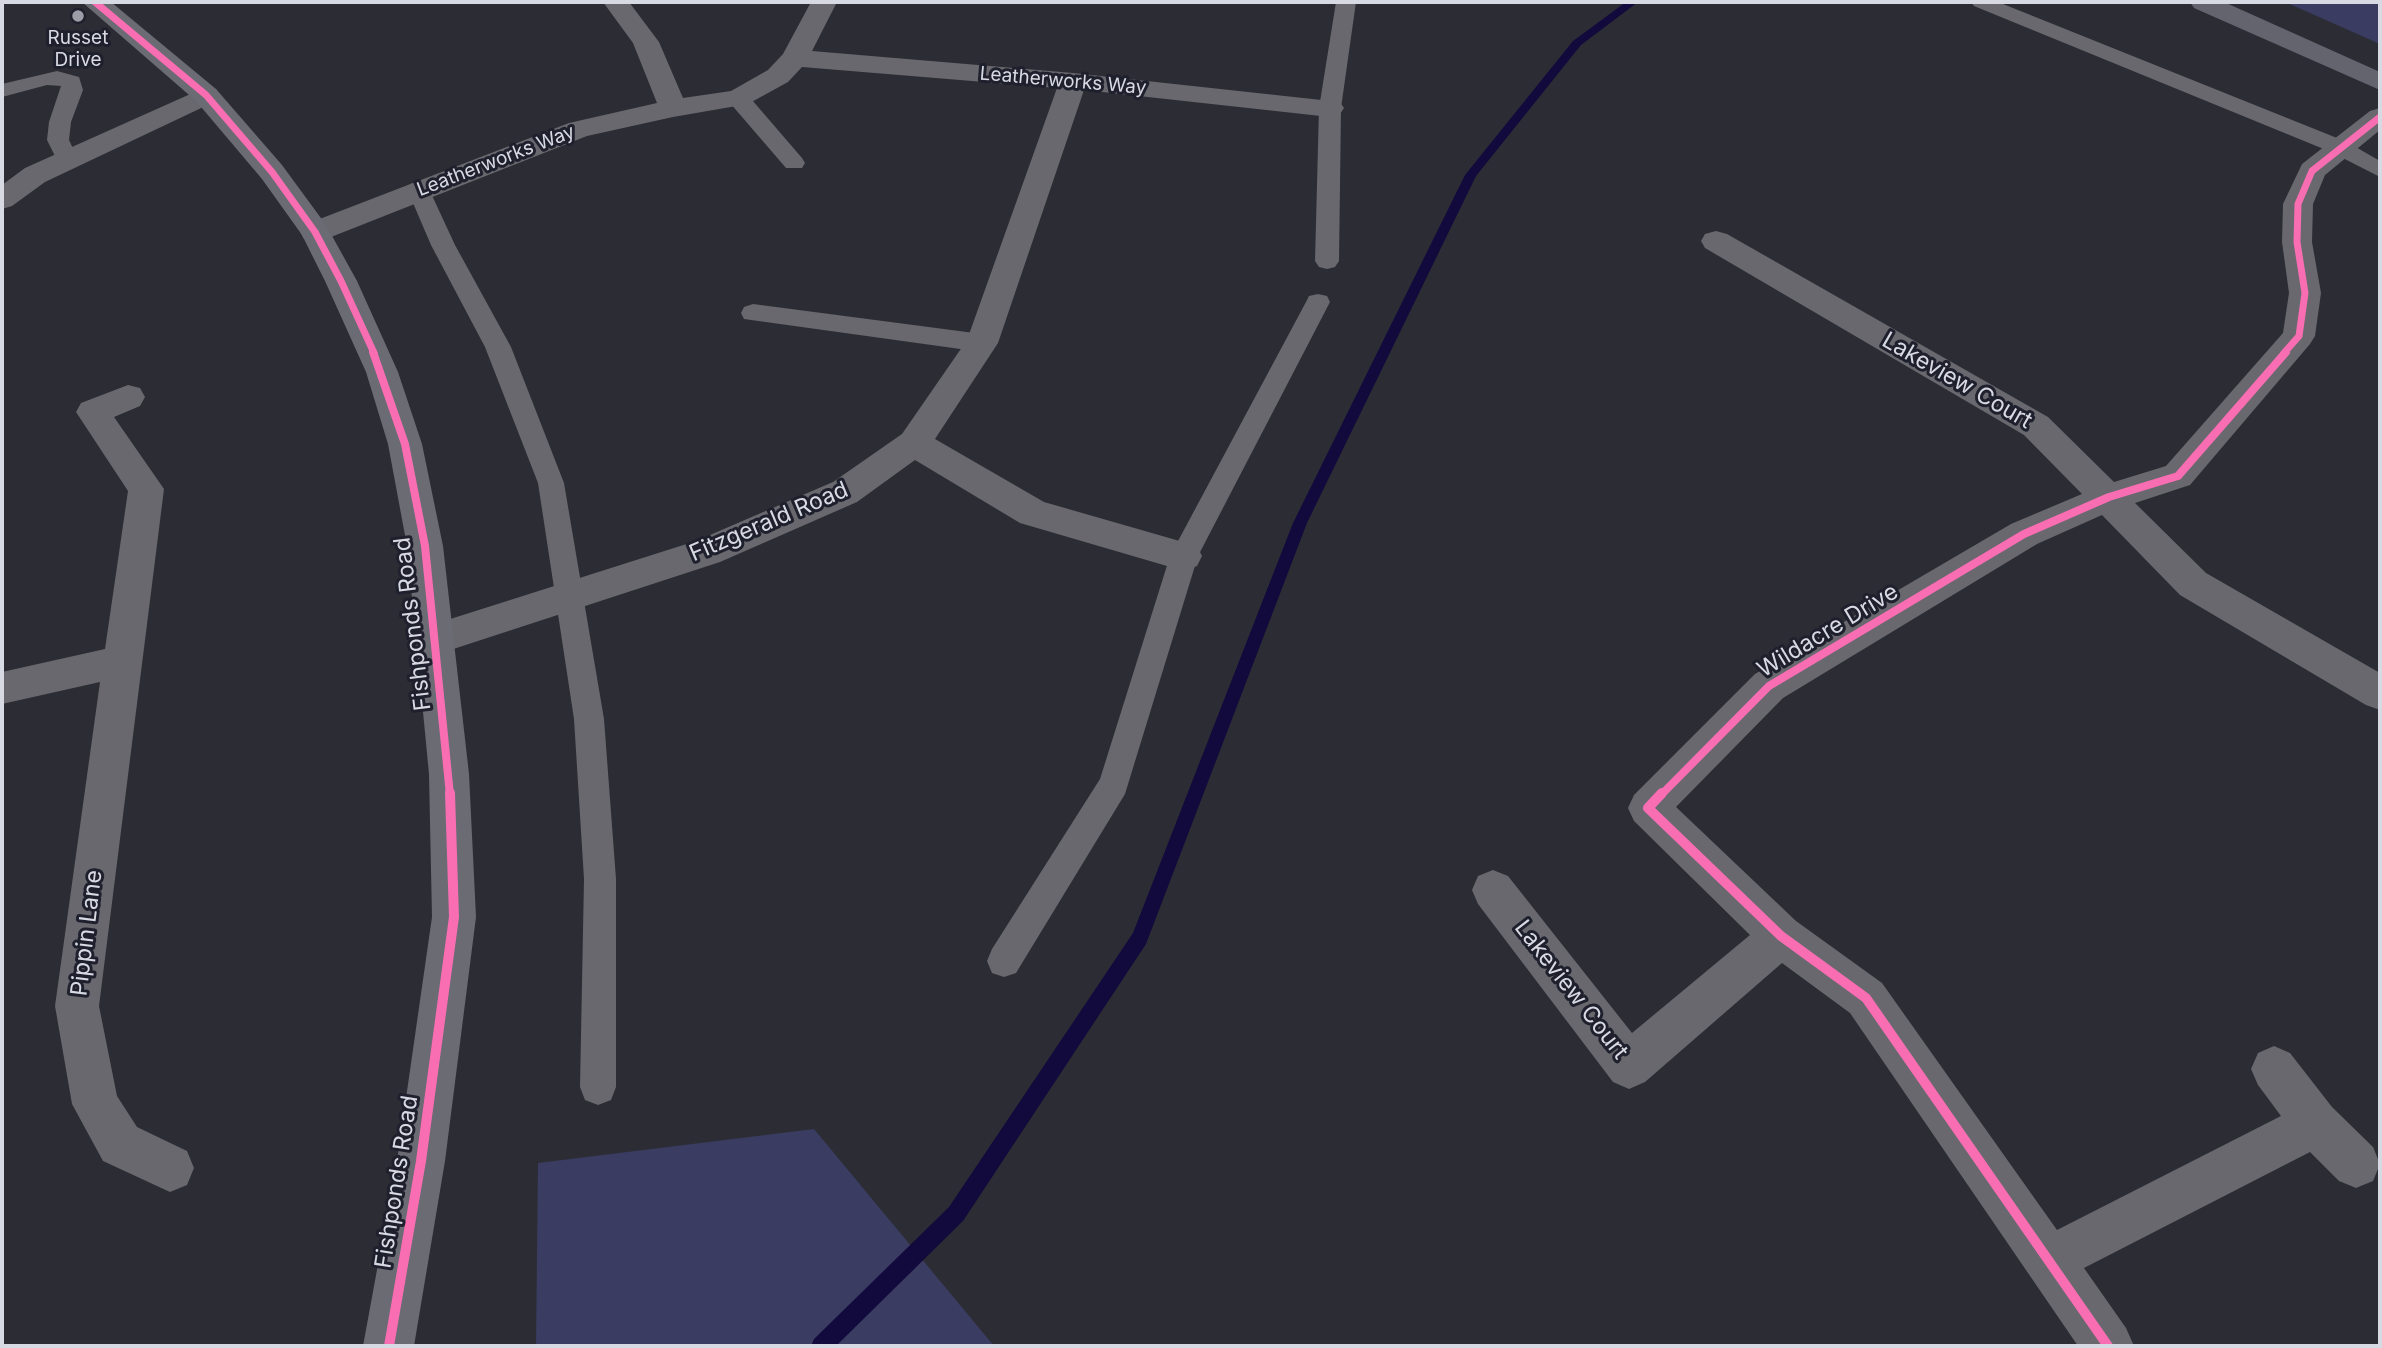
<!DOCTYPE html>
<style>
body{margin:0}
#map{position:relative;width:2382px;height:1348px;overflow:hidden;background:#2c2d34;font-family:Inter,sans-serif}
canvas{display:block}
.frame{position:absolute;inset:0;border:4px solid #d8dae3;pointer-events:none}
</style>
<div id="map">
<canvas width="2382" height="1348"></canvas>
<div class="frame"></div>
</div>
<script>
const ctx = document.querySelector('canvas').getContext('2d');
ctx.lineJoin = 'round';
function paint(path, color) { ctx.fillStyle = color; ctx.fill(path, 'evenodd'); }
const shape = rows => new Path2D(rows.map(r => 'M' + r).join(''));
function strokePath(path, color, width, dash) { ctx.strokeStyle = color; ctx.lineWidth = width; ctx.lineCap = dash ? 'butt' : 'round'; ctx.setLineDash(dash || []); ctx.stroke(path); }
function drawText(font, color, halo, rows, align = 'center') {
  ctx.font = font + ' Inter,sans-serif'; ctx.lineWidth = 6; ctx.setLineDash([]); ctx.textBaseline = 'middle'; ctx.strokeStyle = halo; ctx.fillStyle = color; for (const [text, x, y, turn = 0] of rows) {
    ctx.save(); ctx.translate(x, y); ctx.rotate((+turn || 0) * Math.PI / 180); ctx.textAlign = isNaN(turn) ? turn : align; if (halo) ctx.strokeText(text, 0, 0); ctx.fillText(text, 0, 0); ctx.restore();
  }
}
paint(shape([
 [2285,2,2380,2,2380,44],
 [814,1129,994,1346,536,1346,538,1163]
]), '#3a3c61');
paint(shape([
 [1626,2,1638,2,1581,45,1476,176,1307,523,1146,944,963,1221,836,1346,811,1346,814,1339,949,1207,1133,933,1293,523,1465,175,1573,41,1626,2]
]), '#12093d');
paint(shape([
 [1336,2,1356,2,1341,108,1339,261,1335,267,1327,269,1319,267,1315,261,1319,108,1336,2],
 [1971,2,1998,2,2347,142,2380,161,2380,177,2331,152,1974,6,1971,2],
 [57,71,79,77,83,90,71,122,69,140,78,159,75,164,67,166,59,164,47,140,49,122,61,86,47,85,2,97,2,84,57,71],
 [738,91,746,93,802,158,805,163,802,168,786,168,730,103,727,98,730,93,738,91],
 [418,182,426,184,429,189,455,245,511,347,564,483,604,719,616,879,616,1087,611,1100,598,1105,585,1100,580,1087,584,879,574,719,538,483,485,347,431,245,407,189,410,184,418,182],
 [1318,294,1327,296,1330,302,1198,556,1125,794,1016,973,1004,977,992,973,987,961,992,949,1100,779,1170,556,1306,302,1309,296,1318,294],
 [753,304,982,334,991,337,994,343,991,349,982,352,744,319,741,313,744,307,753,304]
]), '#68686e');
paint(shape([
 [603,2,629,2,659,42,683,98,731,91,768,70,783,54,811,2,837,2,812,51,1073,73,1340,102,1344,108,1340,114,1330,117,1084,90,998,343,935,439,1044,502,1197,546,1202,556,1197,566,1184,571,1020,523,915,460,857,502,720,562,435,655,422,650,416,639,422,628,696,541,833,482,902,434,967,340,1057,88,802,67,788,82,748,104,673,117,587,136,326,239,315,242,304,239,300,232,304,225,569,123,657,103,633,43,603,2],
 [206,87,216,89,220,95,216,101,45,182,12,206,2,209,2,185,25,168,206,87],
 [2380,108,2380,130,2325,175,2313,204,2312,242,2321,293,2315,336,2310,344,2190,485,2135,503,2206,573,2380,673,2380,710,2366,705,2180,595,2102,515,2037,544,1783,698,1676,807,1796,921,1882,983,2057,1230,2281,1116,2258,1085,2251,1069,2258,1053,2274,1046,2290,1053,2332,1107,2373,1147,2380,1164,2373,1181,2356,1188,2339,1181,2310,1152,2084,1268,2126,1328,2134,1346,2078,1346,1850,1013,1782,963,1645,1082,1629,1089,1613,1082,1478,904,1472,890,1478,876,1493,870,1508,876,1632,1033,1750,935,1634,821,1628,808,1634,795,1755,674,2011,524,2082,494,2024,435,1705,248,1701,241,1705,234,1716,231,1727,234,2048,417,2114,482,2166,466,2283,333,2289,293,2282,242,2283,204,2302,164,2370,111,2380,108],
 [128,385,140,388,145,397,140,406,114,417,164,489,99,1006,117,1096,137,1127,187,1151,194,1168,187,1185,170,1192,103,1161,72,1104,55,1006,100,682,2,704,2,672,105,649,128,491,76,412,81,403,128,385]
]), '#68686e');
paint(shape([
 [82,2,111,2,216,89,282,165,326,225,357,281,398,372,422,444,443,546,469,774,476,917,445,1161,414,1346,363,1346,397,1161,432,917,429,774,407,546,388,444,366,372,325,281,302,235,262,179,196,101,82,2]
]), '#6a6b73');
paint(shape([
 [2190,2,2224,2,2380,72,2380,90,2194,8,2190,2]
]), '#63646e');
strokePath(shape([
 [95,2,206,95,272,172,315,232,341,281,374,353],
 [2284,353,2299,336,2305,293,2297,242,2298,204,2312,171,2380,117]
]), '#f96db3', 7);
strokePath(shape([
 [373,352,405,444,425,546,450,795],
 [1661,795,1769,686,2024,534,2109,497,2178,476,2286,352]
]), '#f96db3', 8);
strokePath(shape([
 [1662,793,1648,808,1781,936,1866,998,2108,1346],
 [389,1346,421,1161,454,917,450,793]
]), '#f96db3', 10);
for (const [x, y, r, color] of [
 [78,16,7,"#9c9da6"]
]) { const dot = new Path2D(); dot.arc(x, y, r, 0, 2 * Math.PI); ctx.fillStyle = color; ctx.fill(dot); strokePath(dot, '#1f202d', 2.5); }
drawText('19px', '#d8dae3', '#1f202d', [
 ["Russet",78,38],
 ["Drive",78,60]
]);
drawText('19px', '#d8dae3', '#1f202d', [
 ["Leatherworks Way",1063,81,5],
 ["Leatherworks Way",496,161,-21]
]);
drawText('23px', '#d8dae3', '#1f202d', [
 ["Lakeview Court",1957,381,30],
 ["Fitzgerald Road",769,522,-23],
 ["Fishponds Road",413,624,-97],
 ["Wildacre Drive",1828,631,-31],
 ["Pippin Lane",87,933,-83],
 ["Lakeview Court",1571,990,52],
 ["Fishponds Road",397,1182,-81]
]);
</script>
